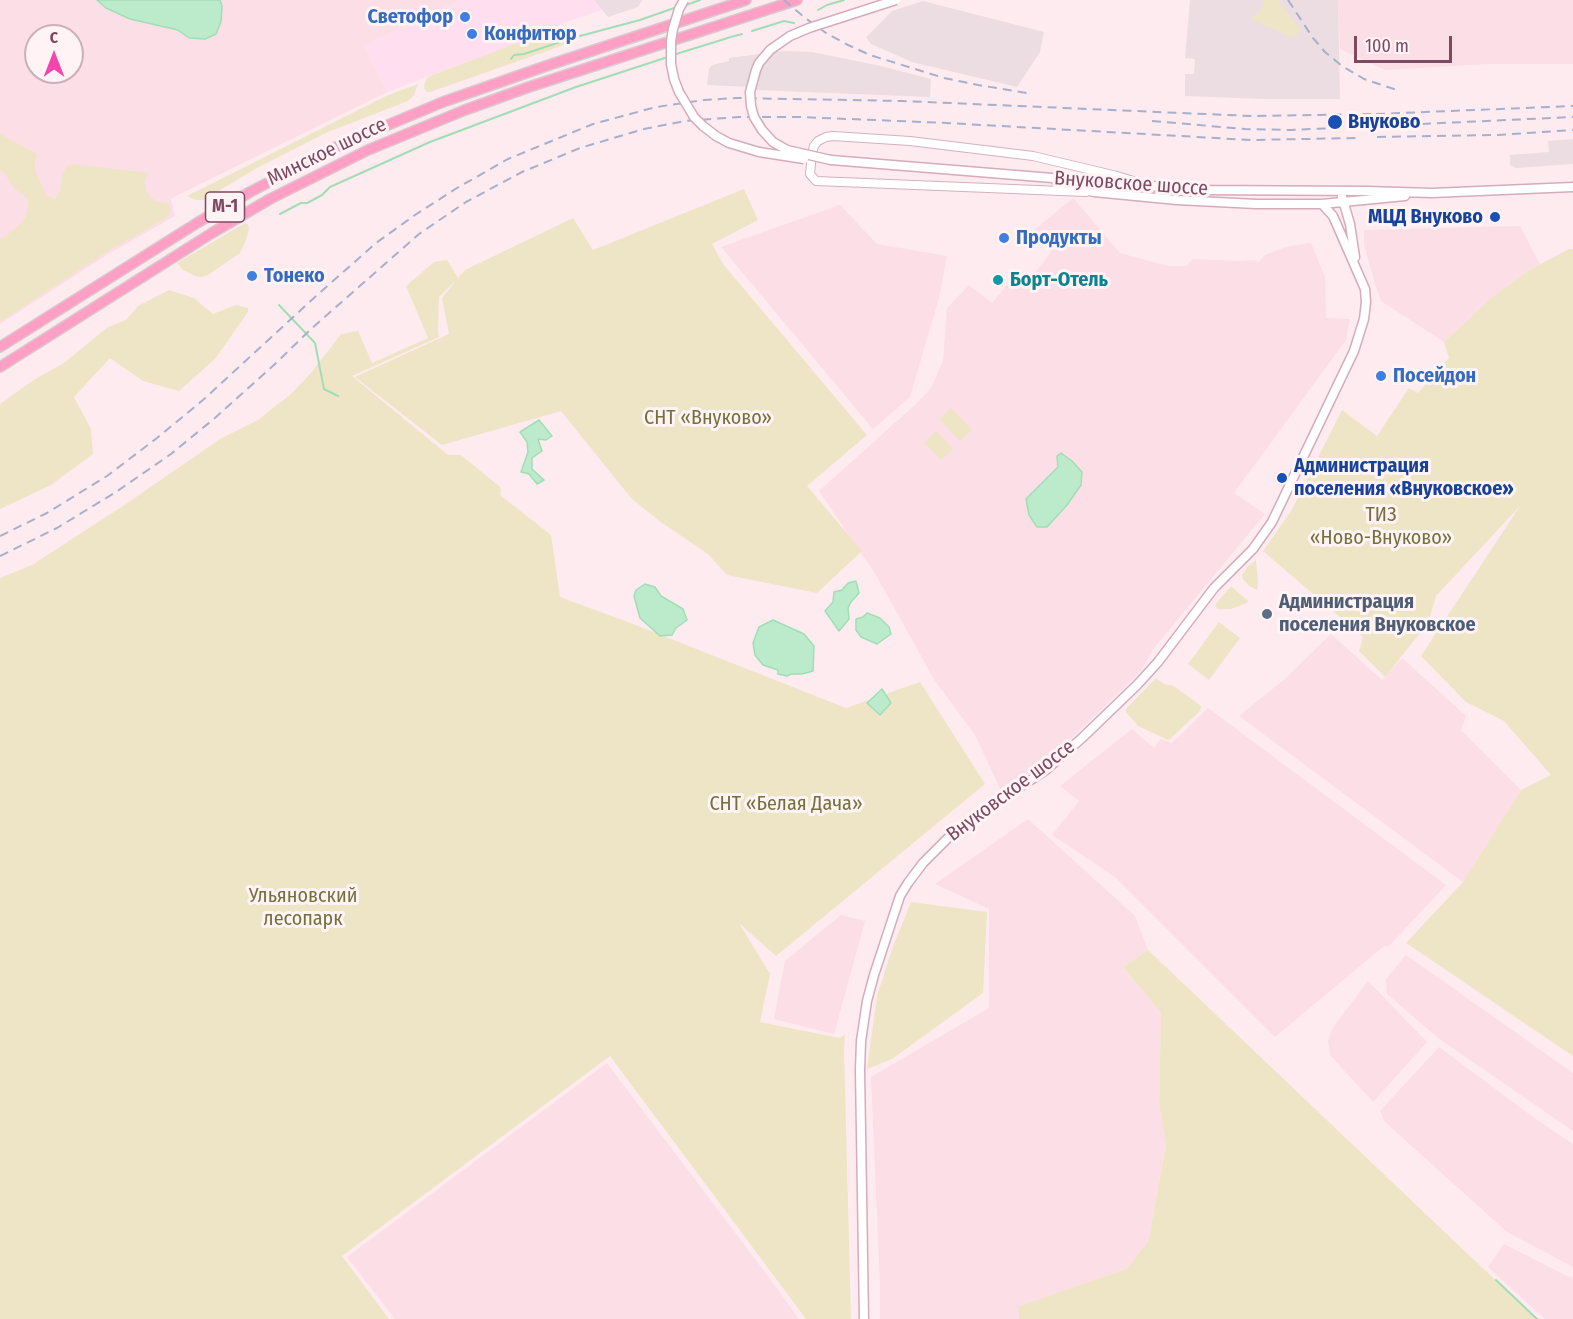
<!DOCTYPE html>
<meta charset="utf-8">
<style>
body{margin:0}
#map{position:relative;width:1573px;height:1319px;overflow:hidden;background:#feebef;font-family:"Fira Sans Condensed",sans-serif}
canvas{display:block}
.north{position:absolute;left:24px;top:24px;width:60px;height:60px;box-sizing:border-box;background:#fff3f5;border:2px solid #cbafba;border-radius:50%;rotate:0deg;font-size:16px;font-weight:700;line-height:24px;text-align:center;color:#7d4a62}
.north::after{content:'';display:block;margin:auto;width:21px;height:27px;background:#f246ad;clip-path:polygon(50% 0,100% 100%,50% 72%,0 100%)}
.scale{position:absolute;left:1354px;top:36px;width:98px;height:27px;box-sizing:border-box;border:3px solid #7d4a62;border-top:0;padding-left:8px;font-size:18px;line-height:21px;white-space:nowrap;color:#7d4a62;-webkit-text-stroke:4px #fff3f5;paint-order:stroke}
</style>
<div id="map">
<canvas width="1573" height="1319"></canvas>
<div class="north">С</div>
<div class="scale">100 m</div>
</div>
<script>
const ctx = document.querySelector('canvas').getContext('2d');
ctx.lineJoin = 'round';
function paint(path, color) { ctx.fillStyle = color; ctx.fill(path, 'evenodd'); }
const shape = rows => new Path2D(rows.map(r => 'M' + r).join(''));
function strokePath(path, color, width, dash) { ctx.strokeStyle = color; ctx.lineWidth = width; ctx.lineCap = dash ? 'butt' : 'round'; ctx.setLineDash(dash || []); ctx.stroke(path); }
function drawText(font, color, halo, rows, align = 'center') {
  ctx.font = font + ' "Fira Sans Condensed",sans-serif'; ctx.lineWidth = 6; ctx.setLineDash([]); ctx.textBaseline = 'middle'; ctx.strokeStyle = halo; ctx.fillStyle = color; for (const [text, x, y, turn = 0] of rows) {
    ctx.save(); ctx.translate(x, y); ctx.rotate((+turn || 0) * Math.PI / 180); ctx.textAlign = isNaN(turn) ? turn : align; if (halo) ctx.strokeText(text, 0, 0); ctx.fillText(text, 0, 0); ctx.restore();
  }
}
paint(shape([
 [0,0,462,0,364,45,387,92,176,196,171,199,175,216,105,256,0,324],
 [36,36,72,36,72,72,36,72],
 [1338,0,1573,0,1573,64,1487,64,1385,70,1340,49],
 [1073,198,1120,253,1168,266,1187,266,1192,259,1239,261,1254,260,1259,262,1265,255,1286,247,1311,243,1325,277,1326,318,1350,319,1346,340,1234,493,1265,514,1153,649,1141,671,1048,761,1002,793,975,735,935,681,876,575,819,491,916,404,931,388,943,361,947,308,969,285,992,303,1020,270,1032,277,1051,252,1033,231],
 [840,205,877,244,947,256,939,298,910,397,873,429,721,247],
 [1520,226,1540,264,1531,269,1493,296,1444,342,1381,301,1375,284,1364,245,1364,230],
 [1331,634,1382,680,1402,658,1466,716,1461,730,1521,790,1463,882,1239,716,1286,678],
 [1208,708,1446,885,1388,947,1384,946,1275,1037,1115,877,1052,835,1079,801,1060,786,1132,729,1154,748,1161,739,1172,743],
 [1028,819,1135,916,1148,950,1123,967,1161,1013,1159,1103,1166,1143,1148,1242,1126,1269,1019,1306,1019,1319,880,1319,880,1284,871,1077,989,1008,989,909,935,884],
 [841,915,865,921,834,1034,774,1019,785,961],
 [1406,955,1573,1073,1573,1131,1438,1038,1387,994,1386,979],
 [1368,981,1427,1042,1373,1102,1330,1055,1328,1040,1332,1029],
 [1439,1047,1533,1117,1573,1144,1573,1267,1507,1232,1385,1122,1380,1111],
 [607,1063,770,1279,799,1319,395,1319,347,1257],
 [1504,1244,1573,1279,1573,1319,1545,1319,1488,1267]
]), '#fcdee6');
paint(shape([
 [462,0,594,0,602,10,563,23,551,30,387,92,364,45]
]), '#ffdeef');
paint(shape([
 [594,0,642,0,638,7,608,17],
 [1190,0,1338,0,1340,99,1263,99,1185,96,1185,74,1194,74,1195,59,1185,58],
 [923,1,1044,32,1040,52,1017,87,912,62,871,44,866,37,892,11],
 [783,51,812,52,881,66,931,79,930,97,756,90,750,87,707,85,709,69,712,65,729,61,729,58],
 [1573,139,1573,164,1516,168,1510,165,1510,155,1549,152,1548,141]
]), '#ebdde2');
paint(shape([
 [1263,0,1278,0,1301,30,1293,38,1250,19,1261,11],
 [551,30,556,30,566,38,567,44,430,92,427,92,425,90,424,86,427,78,430,76],
 [418,84,414,95,408,101,328,132,257,168,203,200,196,200,187,196,386,96],
 [0,134,37,154,35,162,35,171,47,196,55,199,60,191,63,173,68,165,72,164,148,173,145,181,146,190,151,198,159,202,167,203,170,208,170,214,166,218,103,254,0,322,0,239,6,236,20,224,26,217,28,208,28,199,13,187,4,172,0,170],
 [744,189,758,220,712,244,723,264,867,435,807,486,862,551,817,593,727,575,708,554,658,520,631,498,561,411,442,445,355,377,449,334,442,298,457,279,439,297,438,332,439,337,352,376,448,455,461,455,500,487,501,491,500,495,551,535,560,597,633,624,846,708,920,682,985,784,776,956,739,923,770,974,760,1022,840,1038,845,1034,844,1050,851,1319,806,1319,610,1056,342,1256,389,1319,0,1319,0,578,32,565,126,504,220,439,258,420,292,393,311,373,341,334,358,331,372,363,428,338,406,286,434,262,447,260,458,278,465,270,573,218,593,250],
 [245,223,248,224,249,229,246,240,240,253,208,275,201,277,195,276,183,270,177,263],
 [1569,249,1573,249,1573,1056,1406,943,1463,882,1521,790,1551,775,1504,721,1466,702,1421,656,1520,506,1436,596,1428,623,1385,677,1359,651,1363,637,1263,551,1291,511,1342,410,1377,436,1409,388,1418,393,1449,358,1444,342,1493,296,1531,269],
 [169,290,194,298,213,314,236,305,248,308,248,312,215,359,179,391,143,381,110,358,74,397,91,429,93,454,51,485,0,509,0,404,35,379,64,363,108,327,126,320,138,306],
 [951,408,972,430,960,441,939,419],
 [936,431,953,449,941,460,924,443],
 [1256,560,1258,582,1257,590,1249,586,1243,579,1242,575,1247,567],
 [1231,586,1249,602,1231,609,1217,609,1215,605],
 [1219,622,1240,638,1209,680,1188,664],
 [1156,678,1164,684,1174,686,1201,706,1200,711,1170,739,1168,740,1138,726,1126,712,1126,709],
 [911,902,987,912,983,993,892,1059,867,1069,877,996,892,949],
 [1148,950,1454,1241,1537,1319,1019,1319,1019,1306,1126,1269,1148,1242,1166,1144,1159,1103,1161,1013,1123,967]
]), '#eee5c6');
const water = shape([
 [97,0,220,0,222,6,221,22,216,34,205,39,189,38,178,30,130,19,106,8,97,0],
 [539,420,552,436,546,440,538,439,542,451,532,458,532,469,544,480,537,484,529,474,521,472,528,452,527,442,520,432,539,420],
 [1061,453,1072,461,1082,472,1081,485,1067,505,1047,527,1037,527,1029,515,1026,499,1058,467,1057,456,1061,453],
 [856,581,859,593,851,602,848,608,849,619,839,631,825,611,833,602,834,592,842,590,848,583,856,581],
 [645,584,655,587,661,596,683,609,687,620,676,628,672,635,660,636,640,618,634,596,636,590,645,584],
 [867,613,880,618,889,627,891,634,877,644,861,637,856,630,856,619,863,617,867,613],
 [773,620,804,634,814,646,813,671,802,674,791,674,787,676,778,674,778,670,763,665,755,655,753,643,759,627,773,620],
 [882,689,891,703,880,715,867,703,882,689]
]);
paint(water, '#bcebcb');
strokePath(water, '#a1deb5', 1.5);
strokePath(shape([
 [686,5,700,0],
 [818,10,827,5,844,0],
 [752,31,784,21,794,23],
 [580,36,640,20,677,7],
 [673,55,731,37,742,34],
 [511,59,514,55,524,54,563,41],
 [280,214,301,203,307,203,311,201,322,195,330,187,430,142,576,87,668,57],
 [279,305,315,343,324,389,338,396],
 [1496,1280,1537,1319]
]), '#a1deb5', 2);
const tertiary = shape([
 [1086,192,816,181,810,174,812,153,814,146,818,141,826,137,833,136,910,141,1033,156,1117,176,1140,183]
]);
const secondary = shape([
 [831,160,1200,190,1367,191,1432,193,1573,187],
 [1057,183,1094,192,1177,200,1256,204,1322,204,1405,196],
 [1342,197,1350,224,1355,257],
 [864,1319,860,1070,861,1041,867,1001,874,975,900,896,908,883,923,863,951,835,964,824,1046,770,1082,738,1137,685,1158,662,1214,588,1253,549,1272,522,1354,351,1364,319,1366,302,1365,289,1333,216,1322,204]
]);
const trunk = shape([
 [0,347,197,223,250,192,340,145,443,102,549,65,746,0],
 [0,367,212,233,270,199,368,150,465,110,529,87,797,0]
]);
strokePath(tertiary, '#d5b1bf', 10);
strokePath(secondary, '#d6abbc', 11);
strokePath(trunk, '#d8c9d0', 12);
strokePath(tertiary, '#fff', 8);
strokePath(secondary, '#fff', 8);
strokePath(trunk, '#fe9fc3', 9);
strokePath(shape([
 [784,0,804,17,826,33,848,45,870,55,944,78,978,85,1027,93],
 [1288,0,1313,38,1325,52,1342,66,1364,79,1397,90],
 [1376,114,1573,106],
 [1152,121,1245,129,1290,130,1358,127],
 [1377,126,1573,117],
 [1377,137,1497,135,1573,130],
 [0,536,47,513,107,476,157,438,203,400,315,297,376,243,415,215,457,188,508,159,593,124,656,107,704,100,736,98,903,101,1251,116,1371,114],
 [0,556,57,528,116,492,171,454,215,418,275,364,311,329,419,234,466,202,522,172,580,148,644,129,685,121,739,117,800,117,947,123,1251,140,1358,138]
]), '#a6b0cb', 2, [9, 6]);
const secondaryBridge = shape([
 [684,0,679,9,673,29,671,41,671,64,674,79,679,92,694,117,703,126,716,136,729,143,759,152,804,159],
 [831,160,787,150,773,142,762,130,754,117,751,106,750,92,756,70,759,63,770,50,790,36,809,28,896,0]
]);
strokePath(secondaryBridge, '#d6abbc', 11, []);
strokePath(secondaryBridge, '#fff', 8);
for (const [x, y, r, color] of [
 [465,17,6,"#3f7fe0"],
 [472,34,6,"#3f7fe0"],
 [1335,122,8,"#1a4fb4"],
 [1495,217,6,"#1a4fb4"],
 [1004,238,6,"#3f7fe0"],
 [252,276,6,"#3f7fe0"],
 [998,280,6,"#0f9aa8"],
 [1381,376,6,"#3f7fe0"],
 [1282,478,6,"#1a4fb4"],
 [1267,614,6,"#5c6f8a"]
]) { const dot = new Path2D(); dot.arc(x, y, r, 0, 2 * Math.PI); ctx.fillStyle = color; ctx.fill(dot); strokePath(dot, '#fff3f5', 2); }
for (const [x, y, w] of [
 [225,207,39]
]) { const box = new Path2D(); box.roundRect(x - w / 2, y - 15, w, 30, 4.5); ctx.fillStyle = '#fff3f5'; ctx.fill(box); strokePath(box, '#7d4a62', 1.5); }
drawText('bold 18px', '#7d4a62', null, [
 ["М-1",225,207]
]);
drawText('bold 20px', '#366cbe', '#fff3f5', [
 ["Светофор",453,17,"right"],
 ["Конфитюр",484,34],
 ["Продукты",1016,238],
 ["Тонеко",264,276],
 ["Посейдон",1393,376]
], 'left');
drawText('bold 20px', '#164399', '#fff3f5', [
 ["Внуково",1348,122],
 ["МЦД Внуково",1483,217,"right"],
 ["Администрация",1294,466],
 ["поселения «Внуковское»",1294,489]
], 'left');
drawText('20px', '#7d4a62', '#fff3f5', [
 ["Минское шоссе",327,152,-26],
 ["Внуковское шоссе",1131,184,4],
 ["Внуковское шоссе",1011,791,-37]
]);
drawText('bold 20px', '#0d838f', '#fff3f5', [
 ["Борт-Отель",1010,280]
], 'left');
drawText('20px', '#77703b', '#fff3f5', [
 ["СНТ «Внуково»",708,418],
 ["ТИЗ",1381,515],
 ["«Ново-Внуково»",1381,538],
 ["СНТ «Белая Дача»",786,804],
 ["Ульяновский",303,896],
 ["лесопарк",303,919]
]);
drawText('bold 20px', '#4e5e75', '#fff3f5', [
 ["Администрация",1279,602],
 ["поселения Внуковское",1279,625]
], 'left');
</script>
